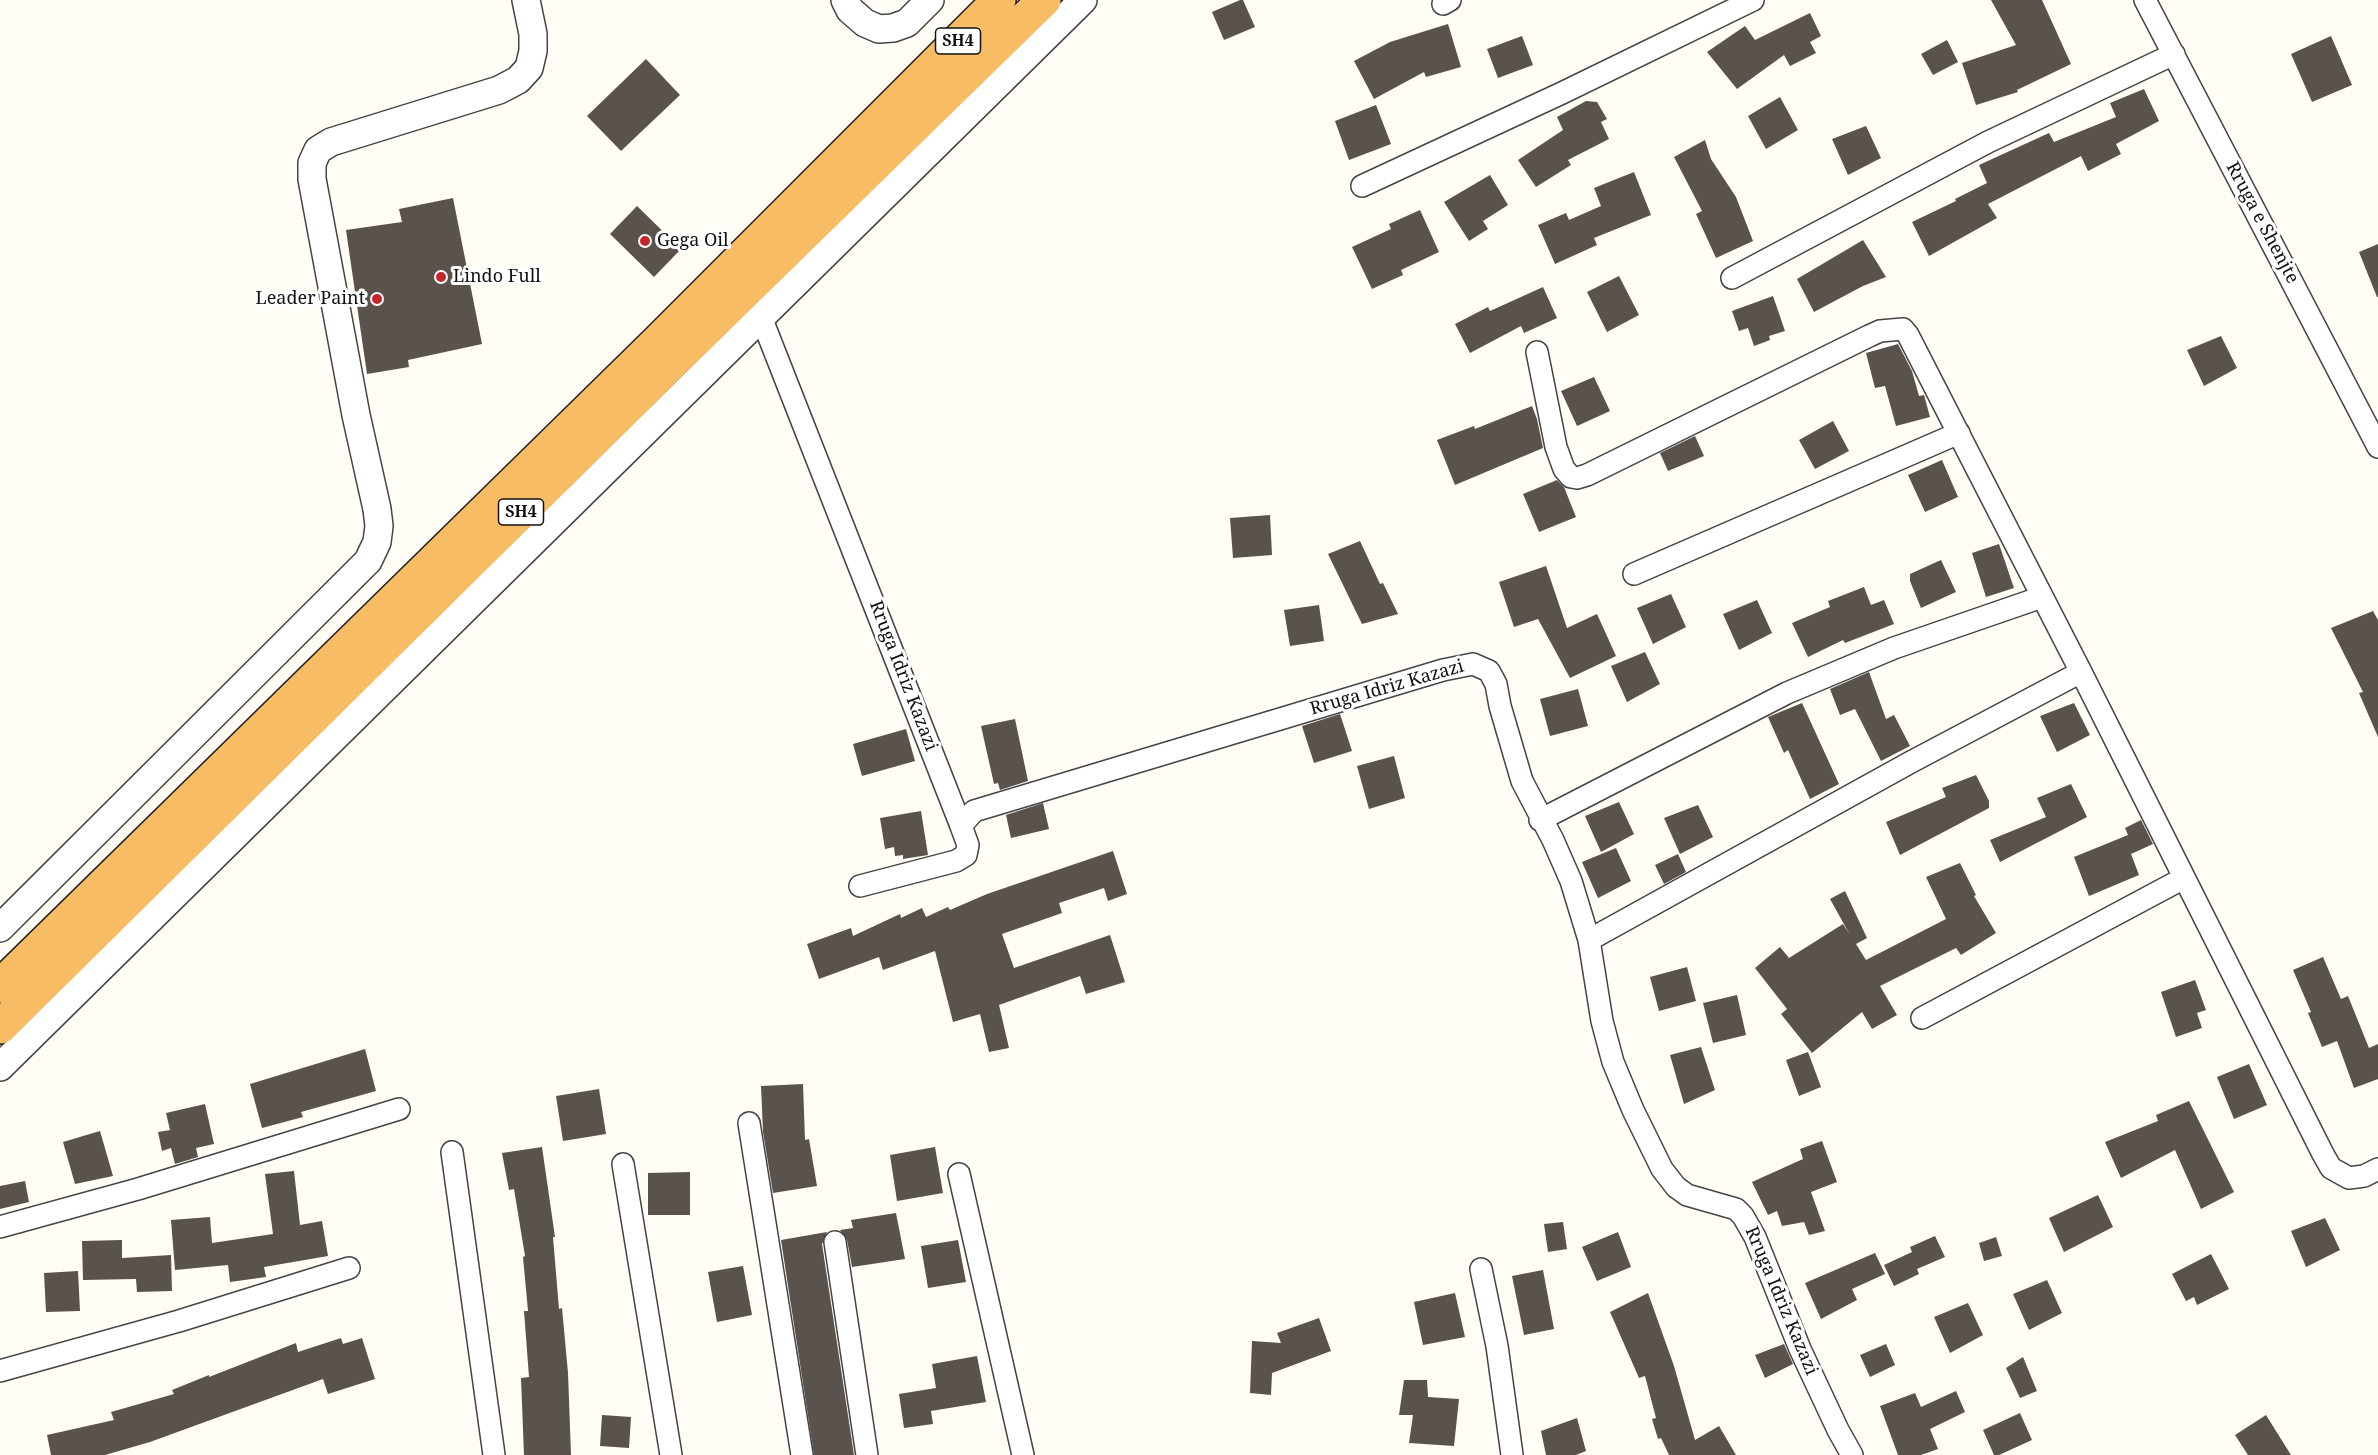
<!DOCTYPE html>
<style>
body{margin:0}
canvas{display:block;background:#fffdf5}
</style>
<canvas width="2378" height="1455"></canvas>
<script>
const ctx = document.querySelector('canvas').getContext('2d');
ctx.lineJoin = 'round';
function paint(path, color) { ctx.fillStyle = color; ctx.fill(path, 'evenodd'); }
const shape = rows => new Path2D(rows.map(r => 'M' + r).join(''));
function strokePath(path, color, width, dash) { ctx.strokeStyle = color; ctx.lineWidth = width; ctx.lineCap = dash ? 'butt' : 'round'; ctx.setLineDash(dash || []); ctx.stroke(path); }
function drawText(font, color, halo, rows, align = 'center') {
  ctx.font = font + ' "Noto Serif",serif'; ctx.lineWidth = 6; ctx.setLineDash([]); ctx.textBaseline = 'middle'; ctx.strokeStyle = halo; ctx.fillStyle = color; for (const [text, x, y, turn = 0] of rows) {
    ctx.save(); ctx.translate(x, y); ctx.rotate((+turn || 0) * Math.PI / 180); ctx.textAlign = isNaN(turn) ? turn : align; if (halo) ctx.strokeText(text, 0, 0); ctx.fillText(text, 0, 0); ctx.restore();
  }
}
paint(shape([
 [1240,0,1243,0,1255,27,1224,40,1212,12],
 [1991,0,2042,0,2071,64,2017,90,2018,92,1976,105,1962,63,2016,45],
 [1810,13,1821,36,1810,42,1816,53,1790,66,1784,55,1737,89,1707,52,1745,26,1755,40],
 [1448,24,1461,67,1426,77,1424,72,1374,99,1354,61,1390,42],
 [1522,36,1533,65,1498,78,1487,49],
 [2331,36,2352,85,2312,102,2291,54],
 [1947,40,1958,62,1933,75,1921,54],
 [646,59,680,95,621,151,587,116],
 [2144,89,2159,121,2116,144,2121,154,2088,171,2081,156,1988,204,1997,218,1929,256,1912,222,1956,201,1955,199,1987,183,1979,165,2049,133,2054,142,2116,117,2110,103],
 [1780,97,1798,130,1766,149,1748,116],
 [1586,101,1597,102,1607,119,1601,122,1609,139,1568,160,1571,165,1536,187,1518,160,1563,130,1557,117],
 [1376,105,1391,144,1349,160,1335,121],
 [1866,126,1881,158,1848,175,1832,139],
 [1705,140,1711,159,1736,197,1753,241,1716,258,1696,214,1702,211,1674,157],
 [1634,172,1651,215,1594,238,1597,245,1555,264,1538,225,1566,213,1569,220,1601,206,1594,188],
 [1490,175,1508,205,1483,221,1488,229,1469,241,1444,202],
 [453,198,482,344,408,360,409,367,367,374,346,230,402,222,399,209],
 [637,206,681,249,654,277,610,234],
 [1420,210,1439,252,1401,270,1403,275,1372,289,1352,247,1391,229,1389,224],
 [1863,240,1886,277,1863,286,1814,312,1797,279],
 [2378,244,2378,297,2377,297,2359,252],
 [1619,276,1639,315,1607,332,1587,292],
 [1543,287,1557,318,1524,333,1521,326,1470,353,1455,324,1488,307,1490,311],
 [1773,296,1785,331,1769,336,1770,340,1754,346,1748,328,1739,331,1732,311],
 [2221,336,2237,368,2204,386,2187,350],
 [1898,344,1912,371,1919,396,1924,395,1930,417,1896,426,1885,386,1875,388,1866,353],
 [1594,377,1610,411,1577,426,1561,391],
 [1532,406,1537,419,1543,448,1455,485,1437,440,1474,426,1475,429],
 [1833,421,1849,451,1815,469,1799,440],
 [1695,436,1704,456,1668,471,1660,453],
 [1942,460,1958,497,1925,512,1908,475],
 [1557,480,1564,487,1576,517,1539,532,1523,494],
 [1270,515,1272,555,1233,558,1230,518],
 [1360,541,1380,584,1383,583,1398,614,1362,624,1328,554],
 [1999,544,2014,588,1986,597,1972,553],
 [1941,560,1956,592,1921,608,1910,581,1910,574],
 [1546,566,1567,628,1597,614,1616,656,1570,678,1538,619,1514,627,1499,582],
 [1864,587,1871,605,1884,600,1894,624,1845,643,1843,640,1808,657,1792,623,1830,607,1828,601],
 [1671,594,1686,627,1653,644,1637,608],
 [1757,600,1772,633,1739,650,1723,614],
 [1319,605,1324,641,1290,646,1284,610],
 [2373,611,2378,620,2378,737,2359,693,2363,692,2331,628],
 [1645,652,1660,684,1627,702,1611,666],
 [1869,672,1886,719,1894,715,1910,746,1881,761,1855,709,1840,715,1830,689],
 [1578,689,1588,726,1550,736,1540,699],
 [1802,703,1839,784,1810,799,1788,750,1784,753,1768,717],
 [2074,703,2090,735,2057,752,2040,716],
 [1340,714,1352,751,1314,763,1302,726],
 [1015,719,1028,781,1000,790,998,783,994,784,981,726],
 [906,729,915,761,862,776,853,744],
 [1394,756,1405,798,1369,809,1357,766],
 [1976,775,1989,801,1989,808,1900,855,1886,822,1946,797,1942,788],
 [2071,784,2087,817,2000,862,1990,840,2046,817,2037,798],
 [1619,802,1634,834,1601,852,1585,816],
 [1043,803,1049,829,1011,838,1006,815],
 [1698,805,1713,837,1680,854,1664,818],
 [921,811,928,855,903,859,903,855,895,856,894,847,885,849,880,818],
 [2141,820,2153,844,2131,854,2139,875,2089,896,2074,857,2128,835,2125,828],
 [1616,848,1631,881,1598,898,1582,862],
 [1113,851,1127,894,1108,901,1104,888,1059,903,1062,913,1002,934,1014,968,1110,935,1125,982,1086,994,1080,976,999,1005,1009,1048,989,1052,980,1014,953,1022,935,951,883,970,879,957,819,979,807,944,851,928,853,936,900,914,901,918,922,908,926,917,948,907,950,910,987,894],
 [1678,854,1686,872,1664,884,1655,865],
 [1960,863,1976,895,1974,896,1996,933,1961,955,1956,948,1880,986,1897,1015,1872,1029,1862,1012,1812,1053,1781,1014,1787,1009,1755,968,1780,947,1789,958,1843,924,1850,935,1830,899,1845,891,1867,938,1856,944,1866,960,1946,919,1926,877],
 [2323,957,2341,999,2348,996,2369,1048,2378,1044,2378,1079,2354,1088,2337,1041,2322,1047,2308,1013,2311,1012,2293,970],
 [1687,967,1696,1001,1659,1011,1650,977],
 [2195,980,2206,1010,2197,1013,2202,1028,2176,1037,2161,992],
 [1737,995,1746,1035,1713,1043,1703,1003],
 [1701,1047,1715,1090,1684,1104,1670,1055],
 [365,1049,376,1091,301,1112,303,1117,262,1128,250,1084],
 [1808,1052,1821,1087,1799,1096,1786,1060],
 [2249,1064,2267,1105,2234,1119,2217,1077],
 [803,1084,805,1140,809,1139,817,1186,773,1193,763,1132,761,1086],
 [599,1089,606,1134,563,1141,556,1096],
 [2189,1101,2234,1192,2201,1209,2175,1150,2121,1178,2105,1142,2158,1121,2156,1115],
 [205,1104,214,1144,196,1148,198,1157,175,1164,171,1148,162,1151,158,1132,170,1130,166,1113],
 [100,1131,113,1176,75,1184,63,1142],
 [1822,1141,1837,1182,1811,1192,1825,1231,1809,1235,1804,1222,1782,1226,1777,1211,1768,1215,1752,1182,1803,1159,1800,1149],
 [542,1147,555,1237,553,1237,559,1309,562,1308,568,1373,571,1455,524,1455,521,1378,529,1377,524,1311,528,1311,523,1257,525,1256,514,1189,509,1190,502,1153],
 [935,1147,943,1193,897,1201,890,1155],
 [294,1171,300,1225,322,1221,328,1256,264,1267,266,1277,230,1282,228,1265,175,1270,171,1220,210,1217,212,1243,273,1234,265,1174],
 [690,1172,690,1215,648,1215,648,1173],
 [25,1181,29,1202,0,1209,0,1186],
 [2098,1195,2113,1227,2064,1252,2049,1218],
 [896,1213,905,1259,852,1267,847,1240,840,1230,853,1228,851,1220],
 [2325,1218,2340,1250,2306,1267,2291,1231],
 [1563,1222,1567,1249,1548,1252,1544,1224],
 [827,1232,822,1244,854,1455,814,1455,781,1240],
 [1618,1232,1631,1267,1597,1281,1582,1247],
 [1935,1236,1945,1257,1917,1269,1919,1274,1894,1286,1884,1265,1912,1252,1910,1247],
 [1996,1237,2002,1256,1984,1261,1979,1243],
 [122,1240,122,1258,171,1255,172,1291,137,1292,136,1279,83,1280,82,1241],
 [958,1240,966,1282,928,1288,921,1246],
 [1875,1253,1885,1274,1852,1289,1857,1300,1821,1319,1805,1283],
 [2211,1254,2229,1289,2197,1305,2194,1297,2186,1301,2172,1274],
 [743,1266,752,1315,717,1322,708,1272],
 [1543,1270,1554,1329,1524,1335,1512,1276],
 [78,1271,80,1311,46,1312,44,1273],
 [2047,1280,2062,1313,2029,1330,2013,1294],
 [1455,1293,1465,1337,1423,1345,1414,1302],
 [1648,1293,1674,1366,1695,1440,1719,1426,1736,1455,1669,1455,1661,1438,1658,1439,1652,1419,1656,1418,1645,1376,1639,1378,1610,1312],
 [1968,1303,1983,1335,1950,1353,1934,1317],
 [1319,1318,1331,1351,1272,1373,1271,1395,1250,1393,1252,1341,1281,1343,1277,1333],
 [341,1338,343,1344,362,1338,375,1379,328,1394,323,1379,150,1442,105,1455,51,1455,47,1435,114,1420,111,1412,174,1394,172,1390,209,1375,209,1377,296,1343,298,1352],
 [1784,1344,1793,1364,1765,1378,1755,1355],
 [1886,1344,1895,1365,1870,1377,1860,1355],
 [977,1356,986,1402,931,1411,933,1424,904,1428,899,1394,936,1388,932,1364],
 [2023,1357,2037,1391,2020,1398,2006,1368],
 [1404,1380,1427,1380,1428,1397,1459,1399,1454,1446,1409,1443,1413,1415,1399,1415],
 [1956,1391,1965,1412,1930,1429,1938,1449,1921,1455,1898,1455,1880,1406,1915,1393,1921,1407],
 [2020,1413,2032,1440,1999,1455,1994,1455,1983,1430],
 [602,1415,631,1417,629,1448,600,1446],
 [2266,1415,2291,1455,2248,1455,2235,1435],
 [1577,1418,1586,1451,1576,1455,1546,1455,1541,1431]
]), '#5a524d');
const minor = shape([
 [2145,0,2378,447],
 [1443,4,1450,0],
 [1362,186,1562,93,1753,0],
 [1732,278,1988,142,2174,54],
 [761,317,961,826,974,811,1443,670,1473,664,1489,671,1496,684,1500,706,1522,781,1553,840,1571,881,1589,940,1602,1021,1613,1062,1633,1110,1662,1169,1676,1187,1687,1195,1736,1209,1743,1216,1755,1237,1800,1349,1838,1430,1852,1455],
 [1537,352,1556,447,1564,469,1571,477,1577,478,1587,475,1869,336,1880,331,1903,329,1908,335,2081,672,2323,1154,2331,1168,2349,1178,2364,1176,2378,1169],
 [1634,574,1959,433],
 [1540,820,1787,693,1894,648,2042,597],
 [860,886,956,861,966,855,968,845,961,826],
 [1589,940,1911,762,2081,672],
 [1922,1018,2184,878],
 [749,1123,802,1455],
 [452,1152,494,1455],
 [623,1164,671,1455],
 [959,1174,1023,1455],
 [0,1227,138,1189,399,1109],
 [835,1242,867,1455],
 [1481,1269,1497,1346,1512,1455],
 [0,1371,179,1321,349,1268]
]);
const tertiary = shape([
 [845,0,850,10,865,23,879,29,893,28,907,23,930,0],
 [0,928,368,561,377,542,379,526,377,509,356,415,312,179,312,163,318,150,331,142,499,90,518,80,529,68,533,51,533,34,526,0],
 [0,1067,1083,0]
]);
const trunk = shape([
 [0,986,656,343,999,0],
 [0,1027,673,362,1044,0]
]);
strokePath(minor, '#444', 24);
strokePath(tertiary, '#444', 30);
strokePath(trunk, '#222', 36);
strokePath(minor, '#fff', 21);
strokePath(tertiary, '#fff', 27);
strokePath(trunk, '#f7bc64', 33);
for (const [x, y, r, color] of [
 [645,241,6,"#c4262e"],
 [441,277,6,"#c4262e"],
 [377,299,6,"#c4262e"]
]) { const dot = new Path2D(); dot.arc(x, y, r, 0, 2 * Math.PI); ctx.fillStyle = color; ctx.fill(dot); strokePath(dot, '#fff', 2); }
for (const [x, y, w] of [
 [958,41,45],
 [521,512,45]
]) { const box = new Path2D(); box.roundRect(x - w / 2, y - 13, w, 26, 4.5); ctx.fillStyle = '#fff'; ctx.fill(box); strokePath(box, '#111', 1.5); }
drawText('bold 16px', '#111', null, [
 ["SH4",958,41],
 ["SH4",521,512]
]);
drawText('18px', '#111', '#fff', [
 ["Rruga e Shenjte",2262,223,62],
 ["Rruga Idriz Kazazi",903,676,69],
 ["Rruga Idriz Kazazi",1387,688,-16],
 ["Rruga Idriz Kazazi",1781,1301,67]
]);
drawText('18px', '#111', '#fff', [
 ["Gega Oil",657,241],
 ["Lindo Full",453,277],
 ["Leader Paint",365,299,"right"]
], 'left');
</script>
